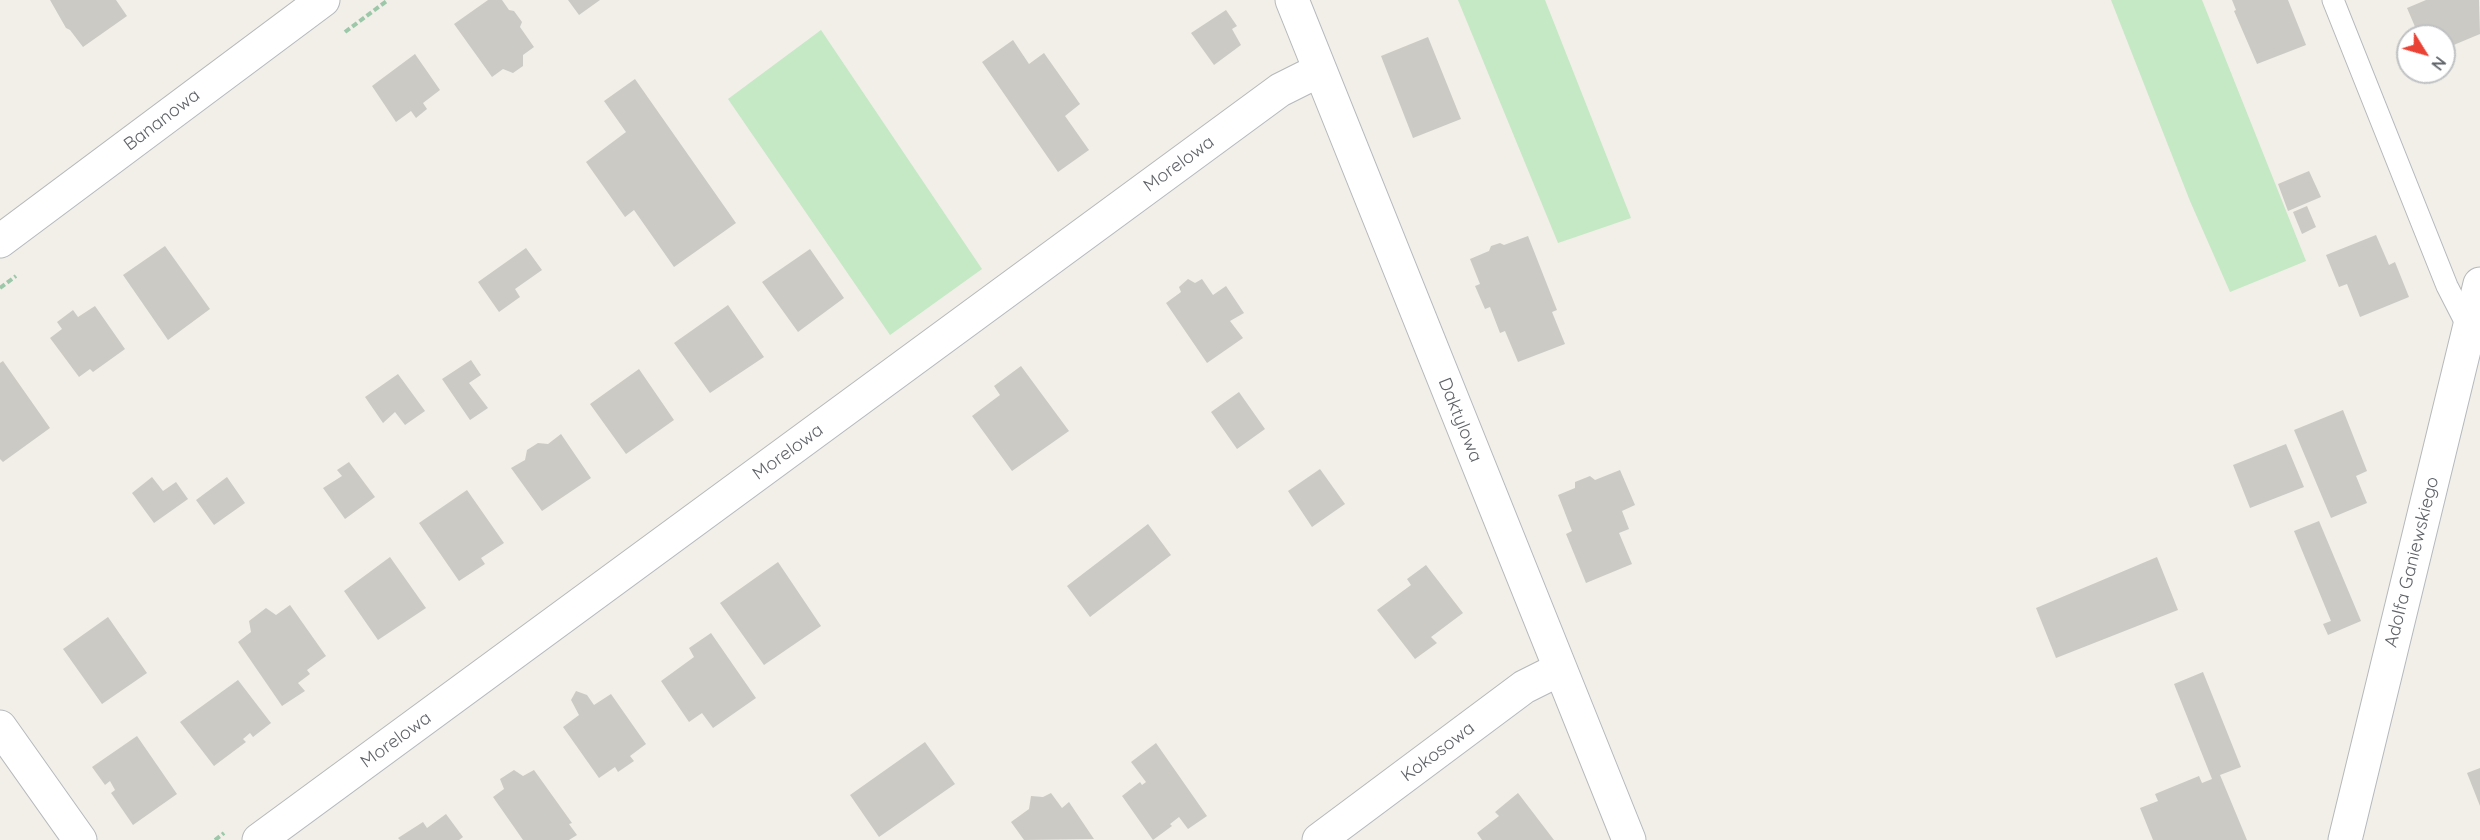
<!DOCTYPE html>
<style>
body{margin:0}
#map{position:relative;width:2480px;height:840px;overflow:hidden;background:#f1efe8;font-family:Quicksand,sans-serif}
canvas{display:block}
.north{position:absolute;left:2396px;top:24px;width:60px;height:60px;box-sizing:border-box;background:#fff;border:2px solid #bfc1c3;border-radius:50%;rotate:127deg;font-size:16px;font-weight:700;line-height:24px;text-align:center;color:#5f6368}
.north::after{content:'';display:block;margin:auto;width:21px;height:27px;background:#ea4335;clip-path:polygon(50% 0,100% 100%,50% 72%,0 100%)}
</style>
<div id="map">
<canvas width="2480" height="840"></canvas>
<div class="north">N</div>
</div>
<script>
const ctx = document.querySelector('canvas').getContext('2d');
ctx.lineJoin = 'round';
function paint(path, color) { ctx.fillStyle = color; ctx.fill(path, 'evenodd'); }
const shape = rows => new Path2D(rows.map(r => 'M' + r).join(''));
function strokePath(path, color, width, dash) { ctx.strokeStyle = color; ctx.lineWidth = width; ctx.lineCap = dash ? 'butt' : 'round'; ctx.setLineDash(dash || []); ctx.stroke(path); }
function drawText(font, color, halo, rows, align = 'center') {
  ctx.font = font + ' Quicksand,sans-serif'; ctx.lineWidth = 5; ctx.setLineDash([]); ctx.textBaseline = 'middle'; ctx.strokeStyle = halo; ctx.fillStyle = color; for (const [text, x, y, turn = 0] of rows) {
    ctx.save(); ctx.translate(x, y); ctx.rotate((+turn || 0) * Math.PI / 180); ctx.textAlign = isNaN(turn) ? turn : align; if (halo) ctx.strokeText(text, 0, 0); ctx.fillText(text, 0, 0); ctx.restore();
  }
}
paint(shape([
 [1458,0,1545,0,1631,218,1558,243],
 [2111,0,2202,0,2306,261,2230,292,2190,201],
 [821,30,982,269,890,335,728,99]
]), '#c5e8c5');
paint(shape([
 [50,0,116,0,127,16,83,47,70,30,66,28],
 [488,0,502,0,509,10,514,11,522,22,520,27,534,47,523,55,523,66,513,73,503,69,492,77,454,24],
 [568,0,600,0,579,15],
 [2232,0,2288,0,2306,45,2257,64,2234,11,2236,10],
 [2426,0,2479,0,2480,34,2444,49,2444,36,2419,36,2407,8],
 [1226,10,1237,26,1232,29,1241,45,1214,65,1191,33],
 [1428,37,1461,119,1413,138,1381,56],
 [1013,40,1029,64,1044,53,1080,104,1065,116,1089,150,1058,172,982,62],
 [415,54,440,90,423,103,427,109,416,118,411,111,396,122,372,86],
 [635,79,736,223,674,267,634,210,625,217,586,162,626,132,604,101],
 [2309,171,2321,197,2288,211,2278,184],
 [2307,206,2316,227,2302,234,2293,212],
 [2376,235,2389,265,2395,262,2409,297,2360,317,2347,284,2339,287,2326,255],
 [1528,236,1557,310,1552,312,1565,344,1518,362,1505,331,1500,333,1490,307,1485,309,1475,286,1480,284,1470,259,1489,251,1491,246,1500,243,1504,245],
 [165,246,210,309,168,340,123,275],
 [526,248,542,270,515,289,520,297,499,312,478,282],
 [810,249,844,298,798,332,762,282],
 [1188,279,1195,283,1202,279,1213,295,1226,286,1244,313,1230,321,1243,338,1207,363,1166,303,1181,292,1179,287],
 [728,305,764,357,710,393,674,343],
 [95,306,125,349,93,372,90,369,79,377,50,338,62,329,57,322,73,310,78,317],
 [471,360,481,375,469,383,488,408,470,420,442,379],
 [3,361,50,428,3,462,0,459,0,363],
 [1021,366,1069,431,1012,471,972,416,1000,395,994,386],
 [639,369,674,420,626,454,590,404],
 [398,374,425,411,405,425,395,412,383,423,365,397],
 [1239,392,1265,429,1237,449,1211,412],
 [2343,410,2367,471,2356,476,2367,503,2331,518,2294,430],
 [561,434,591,478,542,511,511,468,525,460,527,450,538,443,548,444],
 [2286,444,2304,487,2250,508,2233,465],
 [349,462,375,497,345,519,323,488,342,476,337,470],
 [1320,469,1345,504,1312,527,1288,491],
 [1620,470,1635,505,1622,511,1629,529,1619,533,1632,564,1586,583,1566,534,1572,531,1558,495,1575,488,1575,482,1590,476,1595,480],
 [152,477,163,491,176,482,188,499,154,523,132,493],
 [227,477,245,503,214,525,196,500],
 [467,490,504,543,481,558,485,564,459,581,419,523],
 [2319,521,2361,621,2328,635,2323,624,2331,621,2294,531],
 [1148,524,1171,555,1090,617,1067,586],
 [390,557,426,608,378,640,344,591],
 [2157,557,2178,610,2056,658,2036,608],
 [778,562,821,626,764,665,720,603],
 [1426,565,1463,613,1431,637,1437,643,1415,659,1377,610,1411,585,1407,579],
 [290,605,326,656,307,670,310,674,298,683,305,691,282,706,238,642,251,632,249,621,266,608,276,615],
 [108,617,147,673,102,704,63,649],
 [711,633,756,698,713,728,702,713,689,722,661,681,694,657,689,648],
 [2203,672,2241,767,2220,775,2247,840,2153,840,2140,808,2158,801,2155,794,2199,776,2202,783,2212,779,2174,684],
 [238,680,271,723,253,737,250,733,243,739,246,742,214,766,180,722],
 [576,691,587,695,594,705,611,694,646,744,630,756,634,761,618,772,615,767,599,778,563,727,579,715,571,700],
 [137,736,177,794,133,825,111,793,115,790,110,781,105,785,92,767],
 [925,742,955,784,879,837,850,795],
 [1156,743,1207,816,1188,829,1179,817,1170,824,1172,826,1153,840,1122,796,1140,782,1142,785,1146,782,1131,762],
 [2480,768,2480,806,2467,773],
 [514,770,523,776,534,770,572,823,569,824,577,835,569,840,523,840,493,797,504,789,500,779],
 [1051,793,1062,808,1069,802,1094,839,1024,840,1011,822,1029,809,1031,796,1043,797],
 [1518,793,1554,840,1482,840,1477,833,1499,816,1495,812],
 [446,814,463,837,459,840,400,840,398,838,423,822,427,828]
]), '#cccac5');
const service = shape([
 [2333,0,2447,286,2469,329]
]);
const minor = shape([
 [1292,0,1629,840],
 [0,241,323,0],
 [0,727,80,840],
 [259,840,1280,90,1320,70],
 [1319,840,1524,687,1560,669],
 [2345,840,2480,284]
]);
strokePath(service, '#b5b8bc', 23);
strokePath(minor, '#b5b8bc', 35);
strokePath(shape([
 [345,32,388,0],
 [0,288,16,276],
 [215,840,224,833]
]), '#9cc7a9', 4, [6, 3]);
strokePath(service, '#fff', 21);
strokePath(minor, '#fff', 33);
drawText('18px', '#5f6368', '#fff', [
 ["Bananowa",162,120,-37],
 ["Morelowa",1179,164,-36],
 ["Daktylowa",1460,420,68],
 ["Morelowa",788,452,-36],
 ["Adolfa Ganiewskiego",2412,562,-76],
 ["Morelowa",396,740,-36],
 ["Kokosowa",1438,752,-37]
]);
</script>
